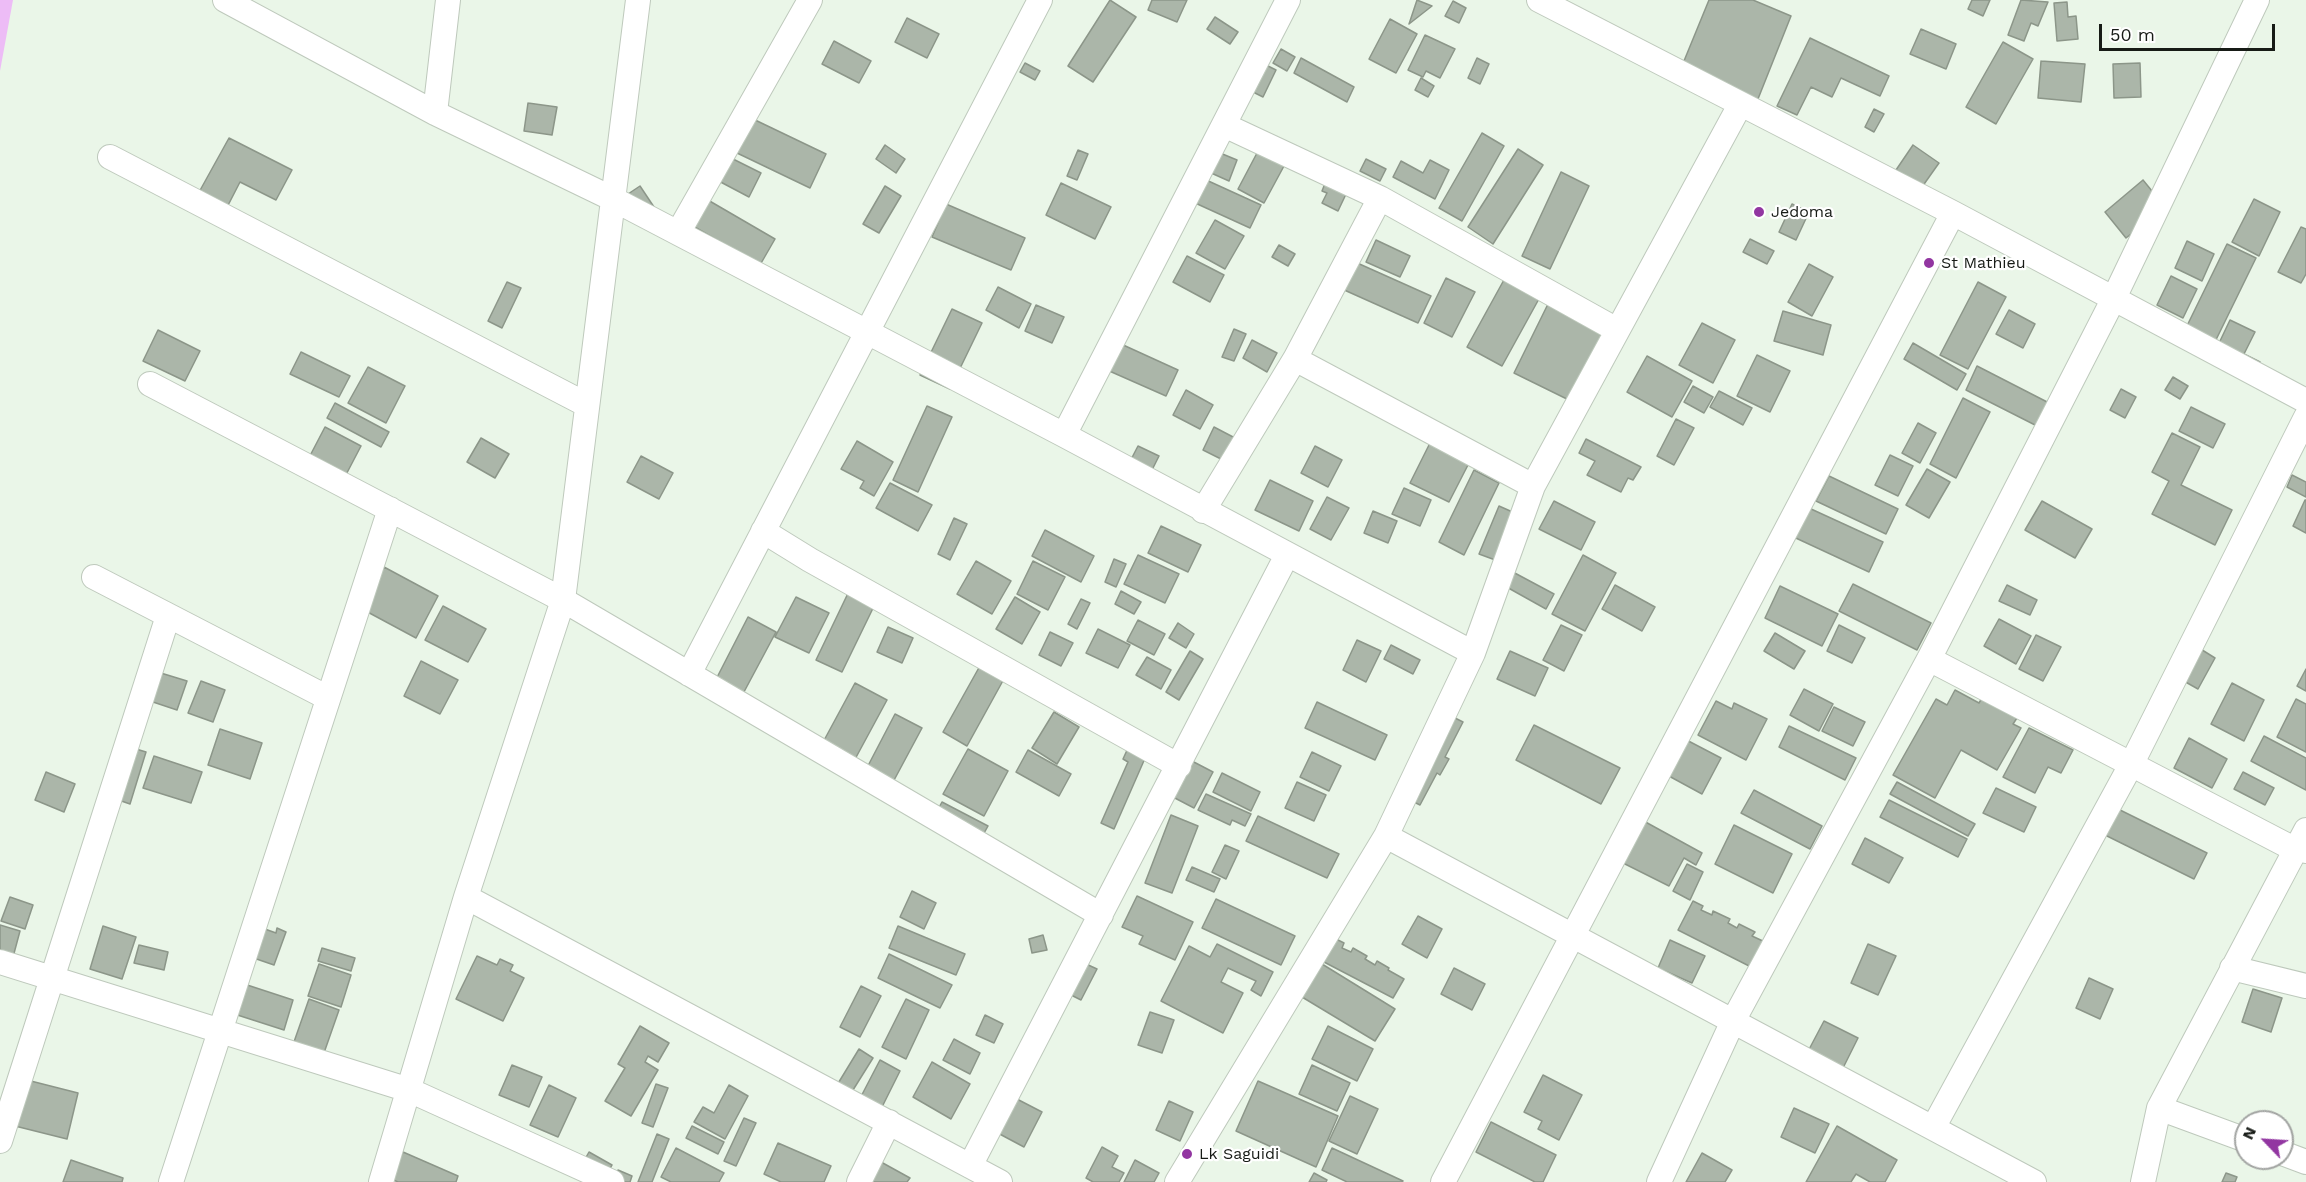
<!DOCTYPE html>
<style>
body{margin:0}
#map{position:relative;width:2306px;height:1182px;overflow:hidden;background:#eaf6e8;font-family:"Work Sans",sans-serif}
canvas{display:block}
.north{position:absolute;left:2234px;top:1110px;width:60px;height:60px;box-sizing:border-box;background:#fff;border:2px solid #a2a4a2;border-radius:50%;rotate:295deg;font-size:16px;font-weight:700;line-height:24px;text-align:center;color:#171b16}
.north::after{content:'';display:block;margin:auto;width:21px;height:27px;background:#9236a1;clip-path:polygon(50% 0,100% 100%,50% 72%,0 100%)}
.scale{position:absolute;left:2099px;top:24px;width:176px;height:27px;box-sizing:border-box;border:3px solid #171b16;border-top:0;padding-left:8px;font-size:18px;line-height:21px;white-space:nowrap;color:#171b16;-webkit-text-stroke:4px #fff;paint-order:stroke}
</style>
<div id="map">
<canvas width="2306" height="1182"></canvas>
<div class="north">N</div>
<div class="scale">50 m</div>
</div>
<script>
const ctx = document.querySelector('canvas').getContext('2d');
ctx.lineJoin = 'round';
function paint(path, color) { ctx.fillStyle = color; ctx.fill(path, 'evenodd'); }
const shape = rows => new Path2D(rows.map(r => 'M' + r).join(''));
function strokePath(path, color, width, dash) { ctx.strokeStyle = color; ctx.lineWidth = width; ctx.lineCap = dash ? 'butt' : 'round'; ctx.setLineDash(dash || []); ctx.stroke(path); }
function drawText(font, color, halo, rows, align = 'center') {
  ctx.font = font + ' "Work Sans",sans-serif'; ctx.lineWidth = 4.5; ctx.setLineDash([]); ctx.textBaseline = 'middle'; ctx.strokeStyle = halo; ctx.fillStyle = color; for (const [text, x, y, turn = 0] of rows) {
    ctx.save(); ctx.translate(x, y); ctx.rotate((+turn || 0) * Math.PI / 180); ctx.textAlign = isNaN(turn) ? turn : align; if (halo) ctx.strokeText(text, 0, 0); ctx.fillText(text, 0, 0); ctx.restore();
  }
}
paint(shape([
 [0,0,13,0,0,71]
]), '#edbcf6');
const building = shape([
 [1110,0,1136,17,1093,82,1068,66,1110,0],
 [1152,0,1187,0,1177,22,1148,10,1152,0],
 [1417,0,1432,6,1409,24,1417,0],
 [1709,0,1753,0,1791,16,1752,114,1677,78,1709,0],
 [1972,0,1990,0,1983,16,1968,9,1972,0],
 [2021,0,2048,2,2038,26,2031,23,2024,41,2008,35,2021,0],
 [1453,1,1466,8,1459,23,1445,16,1453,1],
 [2067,2,2068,17,2076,16,2078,39,2057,41,2054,3,2067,2],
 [1215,17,1238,32,1230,44,1207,29,1215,17],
 [907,18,939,34,927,58,895,42,907,18],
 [1390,19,1417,34,1396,73,1369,59,1390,19],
 [1921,29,1956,44,1946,69,1910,54,1921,29],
 [1425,35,1455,49,1440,78,1426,71,1423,77,1408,70,1425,35],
 [1810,38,1889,76,1880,96,1841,78,1832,97,1811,87,1797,115,1777,106,1810,38],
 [834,41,871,61,859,83,822,64,834,41],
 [2003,42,2033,59,1996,124,1966,107,2003,42],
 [1281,49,1295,57,1287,71,1273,63,1281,49],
 [1252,58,1276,70,1263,97,1239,85,1252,58],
 [1301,58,1354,87,1347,102,1294,73,1301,58],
 [1477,58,1489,64,1480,84,1468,78,1477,58],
 [2041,61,2085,64,2081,102,2038,98,2041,61],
 [1025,63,1040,71,1035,80,1020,72,1025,63],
 [2140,63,2141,97,2114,98,2113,64,2140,63],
 [1421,78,1434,86,1428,97,1415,90,1421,78],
 [528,103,557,107,552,135,524,131,528,103],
 [1874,109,1884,114,1874,132,1865,127,1874,109],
 [753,119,826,154,810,188,737,153,753,119],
 [1482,133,1504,146,1462,221,1439,208,1482,133],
 [229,138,292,170,276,200,240,182,222,217,193,203,229,138],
 [885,145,905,159,896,173,876,159,885,145],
 [1913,145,1939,163,1922,187,1896,170,1913,145],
 [1208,148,1237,160,1229,181,1200,168,1208,148],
 [1518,149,1543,165,1493,244,1468,227,1518,149],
 [1078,150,1088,154,1077,180,1067,176,1078,150],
 [1257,153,1284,166,1264,203,1238,189,1257,153],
 [725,155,761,173,749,197,713,178,725,155],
 [1366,159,1386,169,1380,181,1360,171,1366,159],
 [1430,160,1449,170,1435,199,1393,177,1401,161,1423,173,1430,160],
 [1561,172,1589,186,1550,269,1522,256,1561,172],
 [1193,174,1261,205,1250,228,1182,197,1193,174],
 [2143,180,2165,207,2126,238,2105,212,2143,180],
 [1326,181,1347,192,1338,211,1322,203,1327,193,1322,191,1326,181],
 [1061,183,1111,207,1095,239,1046,215,1061,183],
 [640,186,658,213,628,194,640,186],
 [885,186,901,196,879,233,863,224,885,186],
 [701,196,775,239,760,265,686,222,701,196],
 [2254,199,2280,212,2259,256,2232,242,2254,199],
 [946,204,1025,238,1011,270,932,237,946,204],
 [1792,204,1809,212,1796,240,1779,232,1792,204],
 [1215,220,1244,236,1225,269,1196,253,1215,220],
 [2301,227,2306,229,2306,274,2301,283,2278,272,2301,227],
 [1750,239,1774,251,1767,264,1743,252,1750,239],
 [1376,240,1410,256,1400,277,1366,262,1376,240],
 [2187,241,2214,254,2202,281,2175,268,2187,241],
 [2227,244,2256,258,2211,350,2182,336,2227,244],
 [1279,245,1295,254,1288,266,1272,257,1279,245],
 [1187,256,1224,275,1210,302,1173,282,1187,256],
 [1355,262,1431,296,1418,323,1342,289,1355,262],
 [1809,264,1833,277,1812,316,1788,302,1809,264],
 [2171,276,2197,289,2183,318,2157,305,2171,276],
 [1446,278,1475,292,1452,337,1424,323,1446,278],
 [1505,278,1540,297,1502,366,1467,347,1505,278],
 [507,282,521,288,502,328,488,321,507,282],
 [1978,282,2006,297,1968,369,1940,355,1978,282],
 [998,287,1031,304,1019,328,986,310,998,287],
 [1548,304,1608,335,1573,402,1514,373,1548,304],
 [1036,305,1064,317,1052,343,1025,331,1036,305],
 [952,309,982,323,950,389,920,375,952,309],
 [2009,310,2035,324,2023,348,1996,334,2009,310],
 [1783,311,1831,325,1823,355,1774,341,1783,311],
 [2230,320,2255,332,2244,354,2260,362,2251,380,2211,360,2230,320],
 [1702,323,1735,340,1713,383,1679,365,1702,323],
 [1234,329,1246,334,1234,361,1222,357,1234,329],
 [158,330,200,351,185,381,143,361,158,330],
 [1110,339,1178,370,1166,396,1098,366,1110,339],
 [1252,340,1277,353,1267,372,1243,358,1252,340],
 [1913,343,1966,374,1957,390,1904,359,1913,343],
 [301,352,350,376,339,397,290,374,301,352],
 [1757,355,1790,371,1770,412,1737,396,1757,355],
 [1647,356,1692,381,1672,417,1627,392,1647,356],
 [1977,366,2053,405,2041,428,1966,390,1977,366],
 [368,367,405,386,386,423,348,403,368,367],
 [2173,377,2188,386,2180,399,2165,390,2173,377],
 [1693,386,1713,397,1704,413,1684,402,1693,386],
 [2121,389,2136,397,2125,418,2110,410,2121,389],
 [1186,390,1213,405,1200,429,1173,415,1186,390],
 [1719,391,1752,408,1743,425,1710,407,1719,391],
 [1963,398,1990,412,1956,478,1930,464,1963,398],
 [335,403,389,432,381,447,327,418,335,403],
 [927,406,952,417,918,492,893,480,927,406],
 [2191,407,2225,424,2213,448,2179,431,2191,407],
 [1676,419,1694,428,1674,465,1657,456,1676,419],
 [1918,423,1936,433,1920,463,1902,453,1918,423],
 [325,427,361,446,338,490,302,471,325,427],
 [1214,427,1235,438,1223,460,1203,450,1214,427],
 [2172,433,2200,447,2181,485,2232,510,2215,545,2152,514,2169,481,2152,472,2172,433],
 [481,438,509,454,495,478,467,462,481,438],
 [1586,439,1641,467,1633,480,1628,478,1621,492,1587,475,1595,461,1579,453,1586,439],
 [857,441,893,462,874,496,860,488,864,481,841,469,857,441],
 [1430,443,1469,463,1449,502,1410,483,1430,443],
 [1138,446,1159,456,1146,482,1125,471,1138,446],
 [1315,446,1342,460,1328,487,1301,473,1315,446],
 [1890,455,1913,466,1898,496,1875,485,1890,455],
 [641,456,673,473,659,499,627,482,641,456],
 [1927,469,1950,482,1929,518,1906,505,1927,469],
 [1474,470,1499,483,1464,555,1439,542,1474,470],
 [2292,475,2306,482,2306,497,2287,487,2292,475],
 [1829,476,1898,509,1886,534,1816,501,1829,476],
 [1270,480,1313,501,1299,531,1255,510,1270,480],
 [890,483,932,505,918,531,876,508,890,483],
 [1404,488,1431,500,1420,526,1392,514,1404,488],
 [1327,497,1349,508,1331,540,1310,529,1327,497],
 [2305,500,2306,500,2306,533,2293,526,2305,500],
 [1554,501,1595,522,1581,550,1539,529,1554,501],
 [2042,501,2092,529,2075,558,2025,530,2042,501],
 [1798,503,1883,542,1869,572,1785,533,1798,503],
 [1499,506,1517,514,1498,561,1479,554,1499,506],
 [1373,511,1397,521,1388,543,1364,533,1373,511],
 [954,518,967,524,950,560,938,554,954,518],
 [1161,526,1201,545,1188,572,1148,553,1161,526],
 [1045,530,1094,556,1081,582,1032,556,1045,530],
 [1138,555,1179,574,1165,603,1124,584,1138,555],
 [1583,555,1616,573,1585,631,1552,614,1583,555],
 [1114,559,1126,564,1116,587,1105,582,1114,559],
 [976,561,1011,581,992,614,957,594,976,561],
 [1033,561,1065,577,1048,610,1017,594,1033,561],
 [384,567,438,596,416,638,362,609,384,567],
 [1511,571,1554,594,1546,609,1503,585,1511,571],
 [1853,584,1931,623,1917,650,1839,611,1853,584],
 [1615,585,1655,607,1642,631,1602,609,1615,585],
 [2007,585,2037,600,2030,615,1999,601,2007,585],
 [1780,586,1838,614,1822,646,1765,618,1780,586],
 [851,587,877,600,842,672,816,660,851,587],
 [1121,591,1141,602,1134,614,1115,604,1121,591],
 [796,597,829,613,809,653,775,637,796,597],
 [1015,597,1040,612,1022,644,996,629,1015,597],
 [1081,599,1090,603,1077,629,1068,624,1081,599],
 [443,606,486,629,468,662,425,640,443,606],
 [748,617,776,632,737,705,710,691,748,617],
 [1999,619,2031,636,2016,664,1984,646,1999,619],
 [1138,620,1165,634,1154,655,1127,641,1138,620],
 [1178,623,1194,634,1186,648,1169,638,1178,623],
 [1561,625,1582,635,1564,671,1543,660,1561,625],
 [1839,625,1865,638,1852,663,1827,651,1839,625],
 [888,627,913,638,902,663,877,652,888,627],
 [1098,629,1130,645,1118,668,1086,653,1098,629],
 [1050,632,1073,643,1061,666,1039,655,1050,632],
 [1775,633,1805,651,1794,669,1764,651,1775,633],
 [2036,635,2061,647,2043,681,2019,669,2036,635],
 [1357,640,1381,651,1366,682,1343,670,1357,640],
 [1391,645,1420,660,1413,674,1384,659,1391,645],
 [2199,648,2215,658,2198,689,2182,680,2199,648],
 [1190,651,1203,659,1179,700,1166,692,1190,651],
 [1510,651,1548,668,1535,696,1497,679,1510,651],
 [1147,657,1171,670,1161,689,1136,675,1147,657],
 [421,661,458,680,440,714,404,696,421,661],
 [981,664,1005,677,967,746,943,732,981,664],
 [2306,669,2306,691,2297,686,2306,669],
 [151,670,187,681,177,710,141,698,151,670],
 [201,681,225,690,213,722,188,713,201,681],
 [855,683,887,700,847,774,815,757,855,683],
 [2232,683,2264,700,2244,741,2211,724,2232,683],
 [1804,689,1833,704,1819,731,1790,715,1804,689],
 [1955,690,1979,703,1982,698,2017,718,2013,724,2021,728,1997,770,1961,750,1935,798,1893,775,1936,699,1947,705,1955,690],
 [2296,699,2306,704,2306,752,2277,737,2296,699],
 [1716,701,1732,709,1734,703,1767,719,1746,760,1698,735,1716,701],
 [1317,702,1387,735,1375,760,1305,728,1317,702],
 [1834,707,1865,722,1853,746,1822,731,1834,707],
 [1054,712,1079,727,1057,764,1032,748,1054,712],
 [895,714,922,728,885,797,859,783,895,714],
 [1447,714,1463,722,1445,757,1449,759,1440,775,1437,773,1420,805,1404,797,1447,714],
 [1534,725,1620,768,1601,804,1516,760,1534,725],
 [1789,726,1856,758,1845,780,1779,747,1789,726],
 [2029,728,2073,750,2061,773,2048,767,2035,793,2003,777,2029,728],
 [220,729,262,743,250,779,208,765,220,729],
 [1675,734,1721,758,1702,794,1656,769,1675,734],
 [2264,736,2306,758,2306,790,2251,761,2264,736],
 [2189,738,2227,759,2212,788,2174,768,2189,738],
 [126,746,146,752,130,804,110,797,126,746],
 [1128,748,1146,756,1114,829,1101,823,1128,762,1123,759,1128,748],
 [968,749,1008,771,984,816,943,794,968,749],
 [1028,750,1071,774,1059,796,1016,772,1028,750],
 [1312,752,1341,766,1329,791,1300,777,1312,752],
 [154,756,202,772,191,803,143,788,154,756],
 [1190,760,1213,772,1194,808,1171,796,1190,760],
 [46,772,75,784,64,812,35,800,46,772],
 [2243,772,2274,788,2265,805,2234,789,2243,772],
 [1222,773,1260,792,1251,811,1213,792,1222,773],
 [1297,782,1326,795,1314,821,1285,808,1297,782],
 [1897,782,1975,824,1968,836,1890,794,1897,782],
 [1996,788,2036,807,2024,832,1983,813,1996,788],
 [1754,790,1822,826,1810,849,1741,813,1754,790],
 [1206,794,1251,814,1245,826,1232,820,1230,825,1198,810,1206,794],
 [1889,800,1967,839,1958,857,1880,817,1889,800],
 [942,802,988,826,978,844,932,820,942,802],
 [2118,809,2207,853,2194,879,2105,835,2118,809],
 [1171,815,1198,826,1172,893,1145,883,1171,815],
 [1258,816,1339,854,1327,878,1246,841,1258,816],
 [1640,819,1702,853,1696,865,1684,858,1669,886,1617,860,1640,819],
 [1734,825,1792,854,1773,893,1715,864,1734,825],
 [1865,838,1903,858,1889,883,1852,864,1865,838],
 [1225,845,1239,851,1226,879,1212,872,1225,845],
 [1687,864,1703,872,1690,900,1673,891,1687,864],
 [1192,867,1220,879,1214,892,1186,880,1192,867],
 [912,891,936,903,924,929,900,917,912,891],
 [1137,896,1193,922,1175,960,1139,944,1143,936,1122,927,1137,896],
 [10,897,33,905,25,929,1,921,10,897],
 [1216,899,1295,936,1281,965,1202,928,1216,899],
 [1693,901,1703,906,1701,910,1712,915,1713,911,1730,919,1728,923,1737,928,1739,924,1755,932,1752,936,1765,942,1759,971,1678,930,1693,901],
 [1418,916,1442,929,1427,958,1402,944,1418,916],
 [0,925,20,931,9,972,0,970,0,925],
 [103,926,136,937,122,979,90,969,103,926],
 [898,926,965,954,956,975,889,948,898,926],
 [262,928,276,933,277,928,286,932,274,965,242,954,262,928],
 [1043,935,1047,950,1032,953,1029,939,1043,935],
 [1336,939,1344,943,1342,948,1351,952,1353,948,1367,956,1365,959,1375,965,1377,961,1389,968,1388,970,1404,979,1393,998,1324,962,1336,939],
 [1670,940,1705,956,1692,983,1658,968,1670,940],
 [1217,944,1273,972,1261,996,1251,990,1256,981,1228,968,1221,982,1243,993,1223,1033,1161,1001,1189,946,1210,957,1217,944],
 [1868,944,1896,956,1878,995,1851,983,1868,944],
 [139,945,168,952,164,970,134,963,139,945],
 [322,948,355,958,351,971,318,961,322,948],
 [889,954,952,985,940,1008,878,978,889,954],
 [477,956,497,965,500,959,513,965,510,971,524,978,503,1021,456,999,477,956],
 [1073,958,1097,969,1081,1000,1059,989,1073,958],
 [319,964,351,975,341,1007,308,996,319,964],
 [1322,964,1395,1009,1375,1041,1302,997,1322,964],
 [1454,968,1485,984,1472,1010,1441,994,1454,968],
 [2089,978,2113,989,2100,1019,2076,1008,2089,978],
 [235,981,293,1000,284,1030,225,1011,235,981],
 [861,986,881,996,860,1037,840,1027,861,986],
 [2253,989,2282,998,2271,1032,2242,1022,2253,989],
 [309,999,339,1010,318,1070,288,1059,309,999],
 [906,999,929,1010,906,1059,882,1047,906,999],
 [1150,1012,1174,1020,1162,1053,1138,1045,1150,1012],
 [985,1015,1003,1024,994,1043,976,1035,985,1015],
 [1824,1021,1858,1038,1840,1074,1805,1057,1824,1021],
 [640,1026,669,1043,658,1062,648,1056,645,1062,658,1070,631,1116,605,1101,625,1068,618,1064,640,1026],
 [1328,1026,1373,1049,1357,1081,1312,1059,1328,1026],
 [954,1039,980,1053,970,1074,943,1060,954,1039],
 [859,1049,873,1058,848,1098,834,1090,859,1049],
 [880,1060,900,1071,876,1119,855,1108,880,1060],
 [932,1062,970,1084,951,1119,913,1097,932,1062],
 [512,1065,542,1077,529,1107,499,1095,512,1065],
 [1312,1065,1350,1083,1337,1111,1299,1094,1312,1065],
 [1543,1075,1582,1095,1559,1140,1538,1129,1542,1121,1524,1112,1543,1075],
 [19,1078,78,1093,67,1139,7,1124,19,1078],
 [1258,1081,1338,1116,1316,1167,1236,1131,1258,1081],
 [656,1084,668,1088,653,1127,642,1123,656,1084],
 [549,1085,576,1098,558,1137,530,1125,549,1085],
 [729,1085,748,1096,725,1139,694,1122,703,1107,714,1113,729,1085],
 [1350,1096,1378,1109,1357,1154,1329,1141,1350,1096],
 [1013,1097,1042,1112,1024,1147,994,1131,1013,1097],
 [1169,1101,1193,1112,1180,1141,1156,1130,1169,1101],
 [1794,1108,1829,1124,1815,1153,1781,1137,1794,1108],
 [744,1118,756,1123,736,1166,724,1161,744,1118],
 [1491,1122,1556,1155,1543,1182,1535,1182,1476,1152,1491,1122],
 [692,1126,724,1142,718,1154,686,1138,692,1126],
 [1837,1126,1897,1160,1885,1182,1870,1182,1856,1174,1851,1182,1806,1182,1837,1126],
 [657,1134,669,1139,652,1182,638,1182,657,1134],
 [778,1143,831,1166,824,1182,781,1182,764,1174,778,1143],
 [1102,1147,1118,1156,1112,1167,1124,1173,1119,1182,1093,1182,1086,1178,1102,1147],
 [676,1148,724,1173,719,1182,671,1182,661,1177,676,1148],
 [1332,1148,1403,1181,1402,1182,1347,1182,1322,1170,1332,1148],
 [403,1152,458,1176,456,1182,398,1182,391,1179,403,1152],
 [589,1152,612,1165,603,1182,580,1168,589,1152],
 [1702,1153,1732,1170,1725,1182,1686,1182,1702,1153],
 [71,1160,123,1178,122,1182,63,1182,71,1160],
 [1135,1160,1159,1173,1154,1182,1124,1182,1135,1160],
 [881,1162,910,1178,907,1182,870,1182,881,1162],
 [618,1170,632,1176,630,1182,612,1182,618,1170],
 [1314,1173,1327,1180,1326,1182,1309,1182,1314,1173],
 [2226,1173,2237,1177,2235,1182,2222,1182,2226,1173]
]);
paint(building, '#abb6a9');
strokePath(building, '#8c9689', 1.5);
const minor = shape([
 [225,0,435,113,613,199,1064,435,1473,653],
 [1539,0,1953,213,2306,401],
 [435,113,448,0],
 [1224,125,1380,198,1617,330],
 [110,157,587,405],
 [678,233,810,0],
 [1295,359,1533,486],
 [150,384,563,600,1101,915],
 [1064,435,1288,0],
 [1203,511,1295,359,1380,198],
 [763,531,810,560,1179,766],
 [94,577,328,698],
 [1929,659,2294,849,2306,851],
 [689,674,1040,0],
 [1386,836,2034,1182],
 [466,897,1000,1182],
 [0,962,409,1090,612,1182],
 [2232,968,2306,986],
 [2159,1108,2246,1140],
 [1933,1128,2132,763,2306,417],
 [0,1141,168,616],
 [2282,1153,2306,1162],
 [970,1166,1287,555],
 [171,1182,390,509],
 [381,1182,466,897,563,600,638,0],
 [859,1182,889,1122],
 [1177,1182,1386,836,1473,653,1533,486,1740,105],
 [1443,1182,1953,213],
 [1659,1182,1733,1021,1929,659,2113,300,2257,0],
 [2143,1182,2159,1108,2306,830]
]);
strokePath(minor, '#bec9bc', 26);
strokePath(minor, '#fff', 24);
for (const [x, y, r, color] of [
 [1759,212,6,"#9236a1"],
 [1929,263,6,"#9236a1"],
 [1187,1154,6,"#9236a1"]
]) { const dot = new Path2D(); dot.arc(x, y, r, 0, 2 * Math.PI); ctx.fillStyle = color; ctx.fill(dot); strokePath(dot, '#fff', 2); }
drawText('16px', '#171b16', '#fff', [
 ["Jedoma",1771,212],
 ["St Mathieu",1941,263],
 ["Lk Saguidi",1199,1154]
], 'left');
</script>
